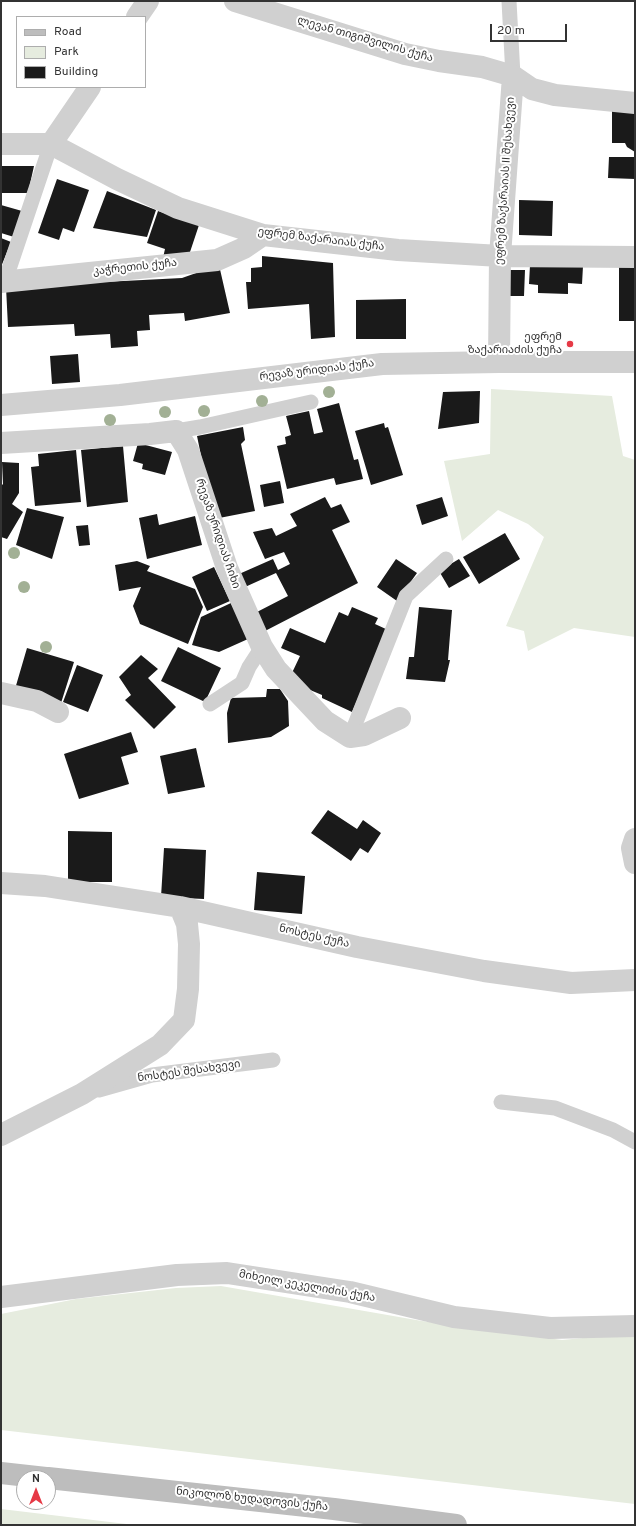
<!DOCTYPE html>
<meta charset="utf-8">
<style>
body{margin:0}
#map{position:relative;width:636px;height:1526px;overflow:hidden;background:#fff;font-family:Overpass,sans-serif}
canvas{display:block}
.frame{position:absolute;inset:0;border:2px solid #333;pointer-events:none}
.legend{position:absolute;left:16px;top:16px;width:130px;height:72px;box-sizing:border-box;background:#fff;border:1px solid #adadad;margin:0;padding:5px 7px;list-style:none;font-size:12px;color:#333}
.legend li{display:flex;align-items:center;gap:8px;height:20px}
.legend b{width:20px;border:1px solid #adadad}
.north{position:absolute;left:16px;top:1470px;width:40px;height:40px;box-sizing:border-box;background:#fff;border:1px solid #adadad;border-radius:50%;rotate:0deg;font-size:11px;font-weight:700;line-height:16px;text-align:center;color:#333}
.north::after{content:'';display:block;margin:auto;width:14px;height:18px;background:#e63946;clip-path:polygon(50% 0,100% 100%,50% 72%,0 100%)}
.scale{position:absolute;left:490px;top:24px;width:77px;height:18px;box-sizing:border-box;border:2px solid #333;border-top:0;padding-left:5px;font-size:12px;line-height:14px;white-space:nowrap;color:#333;-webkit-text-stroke:3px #fff;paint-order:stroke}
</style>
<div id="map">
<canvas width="636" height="1526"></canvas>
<div class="frame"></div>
<ul class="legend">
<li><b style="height:5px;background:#bdbdbd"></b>Road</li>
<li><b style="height:11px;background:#e6ecdf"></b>Park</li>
<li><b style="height:11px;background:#1a1a1a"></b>Building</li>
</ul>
<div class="north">N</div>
<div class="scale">20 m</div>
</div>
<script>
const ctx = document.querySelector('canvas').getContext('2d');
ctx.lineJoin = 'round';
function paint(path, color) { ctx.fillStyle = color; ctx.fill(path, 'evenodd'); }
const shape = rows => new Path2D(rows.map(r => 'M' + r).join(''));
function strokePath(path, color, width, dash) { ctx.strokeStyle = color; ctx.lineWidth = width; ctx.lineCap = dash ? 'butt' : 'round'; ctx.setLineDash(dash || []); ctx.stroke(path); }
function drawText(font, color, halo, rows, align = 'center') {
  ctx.font = font + ' Overpass,"Noto Sans Georgian",sans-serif'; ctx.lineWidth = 4; ctx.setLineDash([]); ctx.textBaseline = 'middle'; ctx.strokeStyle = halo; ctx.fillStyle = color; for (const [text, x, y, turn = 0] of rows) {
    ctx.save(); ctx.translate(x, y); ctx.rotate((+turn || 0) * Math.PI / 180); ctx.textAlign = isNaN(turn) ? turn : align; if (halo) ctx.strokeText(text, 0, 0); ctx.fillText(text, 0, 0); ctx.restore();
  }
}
paint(shape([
 [491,389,612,396,623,456,635,460,635,637,574,628,528,651,524,631,506,626,544,537,528,524,498,510,462,541,444,461,490,454],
 [221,1286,422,1321,562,1340,635,1333,635,1504,1,1430,1,1314,76,1299,176,1288],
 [1,1509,135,1525,1,1525]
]), '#e6ecdf');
paint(shape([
 [612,108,635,108,635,152,627,147,625,143,612,143],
 [609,157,635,157,635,179,608,178],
 [1,166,34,166,28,193,1,193],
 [57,179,89,190,74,232,63,228,59,240,38,233],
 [107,191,156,210,147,237,93,228],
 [519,200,553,201,552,236,519,235],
 [1,205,22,211,14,237,1,233],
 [158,211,199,225,187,261,162,262,165,249,147,243],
 [1,238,11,242,1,267],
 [262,256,333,263,335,337,311,339,309,304,248,309,246,282,251,282,251,268,262,267],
 [219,265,230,313,185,321,184,313,149,315,150,330,137,331,138,346,111,348,110,334,75,336,74,324,8,327,6,287,182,278],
 [530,265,583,266,582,284,568,283,568,294,538,293,538,285,529,284],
 [619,265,635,265,635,321,619,321],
 [506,270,525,270,524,296,505,296],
 [406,299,406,339,356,339,356,300],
 [78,354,80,382,52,384,50,356],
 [480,391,479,423,438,429,443,392],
 [339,403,354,460,358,459,363,479,336,485,334,478,287,489,277,446,286,444,285,437,291,435,286,416,309,411,314,434,323,432,317,409],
 [384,423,385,428,388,427,403,475,371,485,355,431],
 [243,427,245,440,241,444,255,511,214,519,197,436],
 [138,443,172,452,165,475,142,469,143,464,133,461],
 [123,446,128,502,87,507,81,450],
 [76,450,81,502,35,506,31,467,39,466,38,454],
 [2,462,19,463,19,493,12,504,23,512,7,539,1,537,1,486,3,484],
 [280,481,284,503,264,507,260,485],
 [325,497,331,508,341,504,350,522,332,530,358,583,265,631,255,613,288,596,276,573,245,587,239,574,273,559,278,570,290,564,284,552,265,559,253,532,272,528,276,536,297,526,290,514],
 [442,497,448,516,422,525,416,505],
 [27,508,64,517,52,559,16,545],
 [157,514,159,525,195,516,202,545,147,559,139,518],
 [88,525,90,545,79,546,76,526],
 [505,533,520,559,479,584,463,557],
 [396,559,417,573,397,601,377,587],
 [459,559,470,576,449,588,439,571],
 [137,561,150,566,147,571,195,589,203,607,188,644,140,624,133,606,141,587,119,591,115,565],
 [214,567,230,601,207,611,192,577],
 [231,603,248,639,219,652,192,645,201,617],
 [352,607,378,618,375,624,388,630,352,712,322,698,322,695,303,687,291,675,300,656,281,648,290,628,325,643,339,612,348,616],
 [419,607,452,610,448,660,450,660,445,682,406,679,409,657,414,657],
 [178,647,221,668,205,702,161,681],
 [27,648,74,662,61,703,15,689],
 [141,655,158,669,148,678,176,707,154,729,125,700,131,695,119,677],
 [77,665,103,675,88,712,63,702],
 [267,689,280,689,288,701,289,726,271,737,228,743,227,713,231,698,266,697],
 [131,732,138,752,121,757,129,784,79,799,64,754],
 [196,748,205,787,168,794,160,756],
 [328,810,357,829,363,820,381,833,368,853,360,848,351,861,311,833],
 [68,831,112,832,112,882,68,882],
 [164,848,206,850,204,899,161,897],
 [257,872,305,876,302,914,254,910]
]), '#1a1a1a');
strokePath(shape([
 [509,1,513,76],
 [5,281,51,144],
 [176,431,200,427,311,402],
 [210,704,242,683,249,667,262,647],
 [350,737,406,596,446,559],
 [99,1090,152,1075,273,1060],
 [501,1102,555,1108,613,1130,635,1142]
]), '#d0d0d0', 15);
strokePath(shape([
 [235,1,405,54,439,61,482,67,513,76,532,89,555,95,635,103],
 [137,17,148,1],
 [1,144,51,144,117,179,178,208,263,235,398,250,500,256,635,257],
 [51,144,90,87],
 [1,282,217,260,244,248,263,235],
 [499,362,500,256,513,76],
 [1,443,150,434,176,431,188,450,227,568,262,647,276,669,325,721,350,737,364,735,400,718],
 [1,693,37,701,58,712],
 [635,839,632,848,635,863],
 [1,883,45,886,180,907,357,947,484,971,571,983,635,980],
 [1,1135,82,1094,160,1045,184,1020,188,989,189,944,187,924,180,907],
 [1,1297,177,1275,227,1273,350,1292,454,1317,550,1328,635,1326]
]), '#d0d0d0', 22);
strokePath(shape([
 [1,405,120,395,382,364,499,362,635,362]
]), '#d0d0d0', 22);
strokePath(shape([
 [1,1473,46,1478],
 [48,1478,334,1509,456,1525]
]), '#bdbdbd', 22);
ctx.fillStyle = '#a2b095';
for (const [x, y] of [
 [329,392],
 [262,401],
 [204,411],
 [165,412],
 [110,420],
 [14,553],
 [24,587],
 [46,647]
]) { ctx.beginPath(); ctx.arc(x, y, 6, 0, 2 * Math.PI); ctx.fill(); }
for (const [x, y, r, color] of [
 [570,344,4,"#e63946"]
]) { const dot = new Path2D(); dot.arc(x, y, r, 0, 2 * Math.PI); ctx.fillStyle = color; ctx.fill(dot); strokePath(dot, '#fff', 1.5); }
drawText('11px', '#333', '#fff', [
 ["ლევან თიგიშვილის ქუჩა",365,40,16],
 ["ეფრემ ზაქარაიას II შესახვევი",506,181,-86],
 ["ეფრემ ზაქარაიას ქუჩა",321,240,7],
 ["კაჭრეთის ქუჩა",135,268,-6],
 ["რევაზ ურიდიას ქუჩა",317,371,-7],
 ["რევაზ ურიდიას ჩიხი",217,534,71],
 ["ნოსტეს ქუჩა",314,937,13],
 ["ნოსტეს შესახვევი",189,1072,-8],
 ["მიხეილ კეკელიძის ქუჩა",307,1287,10],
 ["ნიკოლოზ ხუდადოვის ქუჩა",252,1500,6]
]);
drawText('11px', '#333', '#fff', [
 ["ეფრემ",562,338],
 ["ზაქარიაძის ქუჩა",562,351]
], 'right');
</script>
